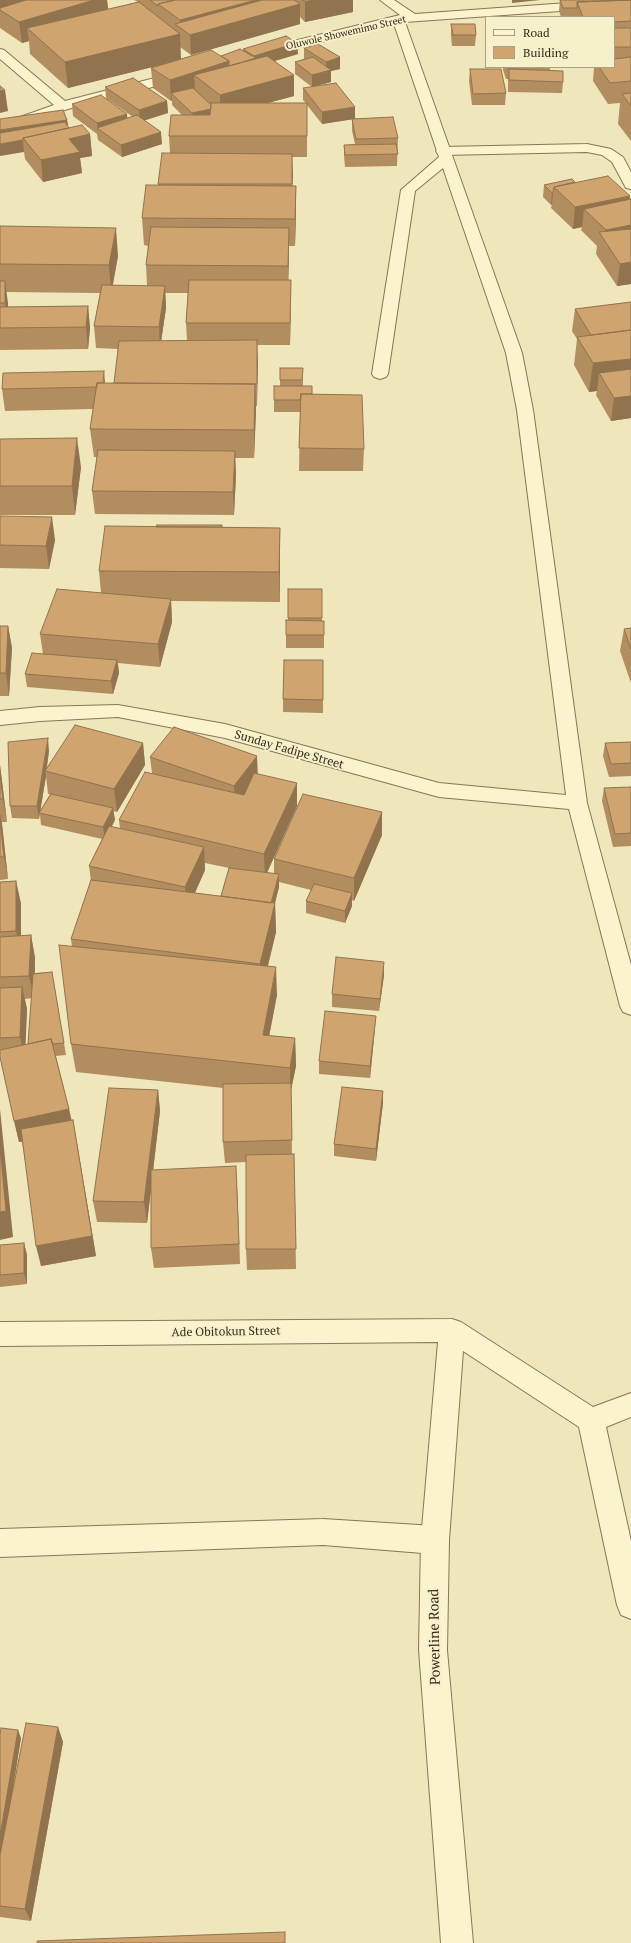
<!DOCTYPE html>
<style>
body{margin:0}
#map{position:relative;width:631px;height:1943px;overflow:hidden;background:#efe7bb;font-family:"PT Serif",serif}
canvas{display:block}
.legend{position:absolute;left:485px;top:16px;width:130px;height:52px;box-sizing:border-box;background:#f6f0cb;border:1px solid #a9a184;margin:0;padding:5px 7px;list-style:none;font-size:12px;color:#352b1a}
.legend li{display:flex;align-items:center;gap:8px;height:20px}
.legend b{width:20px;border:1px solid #a9a184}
</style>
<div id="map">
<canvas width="631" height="1943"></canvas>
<ul class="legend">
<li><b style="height:5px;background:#faf3ce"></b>Road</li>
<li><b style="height:11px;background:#cfa46f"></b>Building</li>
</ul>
</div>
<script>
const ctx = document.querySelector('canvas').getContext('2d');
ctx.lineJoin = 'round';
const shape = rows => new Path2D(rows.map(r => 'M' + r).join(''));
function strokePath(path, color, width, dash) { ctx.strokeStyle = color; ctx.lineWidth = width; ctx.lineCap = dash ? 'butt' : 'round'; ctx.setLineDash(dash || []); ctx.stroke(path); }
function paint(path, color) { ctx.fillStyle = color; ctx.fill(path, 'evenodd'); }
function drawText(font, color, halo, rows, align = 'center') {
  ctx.font = font + ' "PT Serif",serif'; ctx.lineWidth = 4; ctx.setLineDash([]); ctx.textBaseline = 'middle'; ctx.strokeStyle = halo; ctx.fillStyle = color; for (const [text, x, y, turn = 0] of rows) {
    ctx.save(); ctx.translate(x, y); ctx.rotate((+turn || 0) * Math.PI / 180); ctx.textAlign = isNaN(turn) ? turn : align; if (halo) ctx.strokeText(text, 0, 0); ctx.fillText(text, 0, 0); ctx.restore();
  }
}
const service = shape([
 [587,144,611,149,623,157,631,172,631,189,626,188,612,162,602,155,587,152,443,155,438,154,436,151,438,148,443,147,587,144],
 [323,1519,435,1526,445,1530,449,1540,445,1550,435,1554,323,1545,0,1557,0,1529,323,1519]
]);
const minor = shape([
 [380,0,394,0,415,14,609,0,631,0,631,6,405,22,522,353,533,410,587,803,631,965,631,1015,623,1012,620,1006,569,809,439,797,225,738,118,717,40,721,0,725,0,711,40,707,118,705,225,724,439,783,566,795,517,410,506,353,443,168,415,191,388,374,386,377,380,379,374,377,372,374,401,190,439,157,394,24,269,55,263,51,265,48,400,15,380,0],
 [0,49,4,50,65,101,182,71,187,72,188,75,187,78,68,109,0,132,0,124,54,105,0,59,0,49],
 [452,1319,461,1322,593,1407,631,1393,631,1417,606,1427,631,1541,631,1619,621,1615,617,1605,579,1427,463,1351,449,1540,447,1650,473,1943,441,1943,419,1650,421,1540,438,1342,0,1346,0,1322,452,1319]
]);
strokePath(service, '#867655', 2);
strokePath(minor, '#867655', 2);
paint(service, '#faf3ce');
paint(minor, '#faf3ce');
paint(shape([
 [0,0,107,0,108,9,138,2,134,0,353,0,353,12,305,22,300,17,300,24,191,55,180,47,181,59,221,56,243,51,243,49,297,43,298,54,275,61,294,96,267,103,306,103,303,100,303,88,355,119,398,138,397,166,345,167,344,156,344,145,355,144,352,131,352,119,322,124,307,105,307,157,292,157,292,186,296,186,296,213,295,246,289,246,288,280,291,280,290,345,257,345,257,406,256,406,254,458,235,458,236,474,234,515,95,514,92,491,97,457,94,457,90,429,93,409,5,411,2,389,105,383,114,383,118,349,96,348,94,326,100,293,6,292,8,307,88,306,90,328,88,349,0,350,0,226,118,256,113,285,147,286,146,265,148,246,144,245,142,218,158,185,158,184,170,153,169,136,182,115,172,105,172,100,171,101,153,88,151,68,164,64,68,88,30,54,29,41,22,43,0,28],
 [165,293,188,293,186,323,187,341,161,341,166,308],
 [560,0,631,0,631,141,618,124,620,103,608,104,593,81,594,68,566,68,566,67,614,67,614,17,561,17,559,11],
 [451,24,476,35,475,46,452,46,451,36],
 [304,48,340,69,331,71,331,82,312,87,295,74,295,62,304,59],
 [503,67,555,67,555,68,550,68,550,70,563,82,562,93,508,92,508,79,506,79,503,70],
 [470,69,506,93,505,105,472,105,469,81],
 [105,87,167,101,168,113,144,120,162,144,122,157,98,140,97,134,73,116,72,104,127,119,133,117,106,98],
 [0,119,67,120,68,126,69,128,90,134,92,156,80,158,82,173,43,182,25,159,24,152],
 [575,182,630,196,629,199,631,199,631,284,617,286,596,254,597,246,581,230,582,227,573,229,551,208,552,204,551,205,543,197,544,185],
 [631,302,631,418,611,421,596,395,597,391,589,392,574,365,577,339,572,331,575,309],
 [280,368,303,368,303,386,312,394,364,449,363,471,299,471,300,412,274,412,274,400,280,386],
 [0,439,81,467,75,515,0,515],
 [0,516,55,540,49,569,0,568],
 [222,527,280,528,280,602,171,601,172,622,160,667,118,663,119,673,113,694,27,687,25,674,43,654,40,634,101,593,99,571],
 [288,589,322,589,322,621,324,621,324,648,286,648,286,620,288,620],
 [0,626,8,626,12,648,9,696,0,696],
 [631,628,631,683,620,651,624,629],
 [323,660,323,713,283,712,283,699],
 [631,742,631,776,609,777,603,756,605,743],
 [143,743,145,765,117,812,113,811,115,820,111,827,120,829,119,820,152,773,150,757,258,774,297,806,267,873,274,874,274,859,382,835,354,901,352,900,352,906,345,923,306,913,306,901,311,890,279,882,279,887,275,903,276,932,268,966,277,995,269,1036,295,1038,296,1066,291,1090,292,1154,294,1154,296,1269,247,1270,246,1249,246,1162,225,1163,223,1142,223,1088,76,1072,71,1044,72,947,71,939,91,881,89,866,102,839,41,825,40,815,39,819,12,818,10,806,49,751,47,768],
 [46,776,48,794,50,794,40,811],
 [205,863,229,868,221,896,195,893,205,870],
 [0,765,7,822,2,822,8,879,0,880],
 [631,787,631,846,613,847,602,801,604,788],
 [16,881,21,904,21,936,31,935,35,958,35,973,52,972,66,1055,56,1056,69,1109,72,1121,73,1120,96,1256,41,1266,22,1142,19,1142,1,1060,0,1060,0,882],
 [32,998,28,1044,25,1045,27,1009,25,999],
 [384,975,379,1011,332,1007,332,994],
 [375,1028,370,1078,319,1074,319,1061],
 [158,1090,160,1111,153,1170,237,1187,240,1264,154,1268,151,1248,151,1190,147,1223,97,1222,93,1201],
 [383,1091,383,1103,376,1161,334,1156,334,1144],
 [24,1243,27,1255,27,1284,0,1287,0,1245],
 [58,1727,63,1742,31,1921,0,1917,0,1734,21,1738,11,1801]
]), '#b28d5f');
paint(shape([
 [0,0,46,0,0,10],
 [86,0,107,0,109,16,27,28,29,41,22,43,19,22],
 [256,0,289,0,300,4,300,24,191,55,190,35,180,27,180,20],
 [314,0,353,0,353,12,305,22,305,2],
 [512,0,540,0,512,3],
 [180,34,181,60,68,88,65,62],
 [297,43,298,54,264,64,254,66,254,56],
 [340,57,340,69,331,71,331,82,312,87,312,75,326,72,326,62],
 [229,61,230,82,194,75,195,93,171,93,172,100,171,101,170,80],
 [294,75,294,96,220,116,220,95],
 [5,90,8,111,0,113,0,91],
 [167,101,168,113,140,122,139,110],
 [355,107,355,119,322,124,322,112],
 [214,108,215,120,193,125,192,113],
 [127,114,128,126,98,129,97,123],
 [67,120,69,131,0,142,0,130],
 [161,132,162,144,122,157,121,145],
 [90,134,92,156,80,158,82,173,43,182,41,160,24,140],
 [23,140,24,152,0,156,0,144],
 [292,154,293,175,292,205],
 [296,186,296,213,295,246,295,219],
 [553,192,552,204,551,205,552,193],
 [630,196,627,218,584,209,582,227,573,229,575,207],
 [631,225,631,246,604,241,606,230],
 [116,228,118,256,111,293,109,265],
 [289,228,289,255,288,294,288,266],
 [631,262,631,284,617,286,620,264],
 [291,280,291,302,290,345,290,323],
 [5,281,8,303,8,325,5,303],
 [165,286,166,308,160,349,159,327],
 [88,306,90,328,88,349,86,327],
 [257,340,258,363,257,406],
 [631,359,631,387,599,373,597,391,589,392,593,363],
 [104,371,106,393,103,387],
 [255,384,256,413,254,458,254,430],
 [631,396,631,418,611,421,614,398],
 [77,438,81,467,75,515,72,486],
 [235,451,236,474,234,515,233,492],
 [52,517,55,540,49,569,46,546],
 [280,528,280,602,279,572],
 [171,599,172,622,160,667,158,644],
 [8,626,12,648,9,696,6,673],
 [117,660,119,673,113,694,111,681],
 [48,738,49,751,46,771,45,771,46,776,40,813,39,813,39,819,37,806],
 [143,743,145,765,117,812,114,789],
 [257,756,258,779,235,809,234,786],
 [0,765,1,773,7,822,3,799,0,775],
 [297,783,297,806,265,877,264,854],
 [113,808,115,820,105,840,103,827],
 [382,812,382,835,354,901,354,878],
 [0,813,2,826,8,879,4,857,0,821],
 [204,847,205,870,187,910,185,887],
 [279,874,279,887,271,918,271,906],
 [16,881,21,904,21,953,16,931],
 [352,893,352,906,345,923,345,911],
 [275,903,276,932,261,993,260,964],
 [31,935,35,958,34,998,29,976],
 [384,962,384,975,379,1011,380,999],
 [276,967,277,995,264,1063,263,1035],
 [22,987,27,1009,25,1059,20,1037],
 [376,1016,375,1028,370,1078,370,1066],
 [295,1038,296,1066,291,1090,292,1161,291,1090,290,1095,290,1068],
 [158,1090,160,1111,147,1223,144,1202],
 [383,1091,383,1103,376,1161,376,1149],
 [0,1109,13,1237,0,1240],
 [69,1109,73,1130,19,1142,14,1121],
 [73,1120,96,1256,41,1266,36,1246],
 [236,1166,237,1187,240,1264,239,1244],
 [24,1243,27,1255,27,1284,24,1273],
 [58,1727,63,1742,31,1921,25,1909],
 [18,1730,21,1738,0,1865,0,1836]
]), '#91734e');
const building = shape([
 [26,0,94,0,19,22,0,10,0,8,26,0],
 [150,0,175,0,158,4,158,6,150,0],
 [175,0,256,0,180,20,158,4,175,0],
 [262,0,294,0,300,4,190,35,175,24,262,0],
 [303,0,314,0,305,2,303,0],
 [560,0,631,0,577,2,577,8,563,8,560,0],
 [631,0,631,21,614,22,614,17,583,17,577,2,631,0],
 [139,2,180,34,65,62,27,28,139,2],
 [451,24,475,24,476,35,453,35,451,24],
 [614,28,631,28,631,47,614,47,614,28],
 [286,36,297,43,254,56,243,49,286,36],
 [318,44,340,57,326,62,304,48,318,44],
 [240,49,256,58,229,66,229,61,221,56,240,49],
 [211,50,229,61,170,80,151,68,211,50],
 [267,56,294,75,220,95,194,75,267,56],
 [313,57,331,70,312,75,295,62,313,57],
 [631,57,631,81,610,83,599,67,614,67,614,59,631,57],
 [506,67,526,67,507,68,506,67],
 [470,69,501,69,506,93,473,94,470,69],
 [509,69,563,71,563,82,509,80,509,69],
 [133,78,167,101,139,110,105,87,133,78],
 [336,83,355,107,322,112,303,88,336,83],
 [0,86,5,90,0,91,0,86],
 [193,88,211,105,211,109,192,113,171,93,193,88],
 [631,93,631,106,622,94,631,93],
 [101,95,127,114,97,123,72,104,101,95],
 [211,103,307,103,307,136,169,136,171,115,210,115,211,103],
 [63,110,67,120,0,130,0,119,63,110],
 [137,115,161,132,121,145,97,128,137,115],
 [393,117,398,138,356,139,352,119,393,117],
 [65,122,69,128,23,138,23,140,0,144,0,133,65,122],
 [82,125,90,134,69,139,80,152,41,160,23,138,82,125],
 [396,144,398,154,345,155,344,145,396,144],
 [162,153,292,154,292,184,158,184,162,153],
 [608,176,630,196,575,207,554,187,608,176],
 [572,179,575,182,554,187,553,192,552,193,544,185,572,179],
 [146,185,296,186,295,219,142,218,146,185],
 [631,199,631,225,606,230,584,209,631,199],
 [0,226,116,228,109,265,0,264,0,226],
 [151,227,289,228,288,266,146,265,151,227],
 [631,229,631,262,620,264,599,232,631,229],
 [189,280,291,280,290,323,186,323,189,280],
 [0,281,5,281,5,303,0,303,0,281],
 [102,285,165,286,159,327,94,326,102,285],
 [631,302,631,330,591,335,575,309,631,302],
 [88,306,86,327,0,328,0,307,88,306],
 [631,330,631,359,593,363,577,337,631,330],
 [257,340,257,384,114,383,119,341,257,340],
 [280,368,303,368,302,380,280,380,280,368],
 [631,369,631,396,614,398,599,373,631,369],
 [104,371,103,383,97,383,97,387,2,389,3,373,104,371],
 [97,383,255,384,254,430,90,429,97,383],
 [274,386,312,386,312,394,301,394,300,400,274,400,274,386],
 [301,394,362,395,364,449,299,448,301,394],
 [77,438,72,486,0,486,0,439,77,438],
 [98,450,235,451,233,492,92,491,98,450],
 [0,516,52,517,46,546,0,545,0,516],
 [157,525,222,525,222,527,156,527,157,525],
 [105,526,280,528,279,572,99,571,105,526],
 [57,589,171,599,158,644,40,634,57,589],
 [288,589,322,589,322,618,288,618,288,589],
 [286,620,324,621,324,635,286,635,286,620],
 [0,626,8,626,6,673,0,673,0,626],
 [631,628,631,649,624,629,631,628],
 [32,653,117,660,111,681,25,674,32,653],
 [284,660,323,660,323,700,283,699,284,660],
 [75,725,143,743,114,789,45,771,75,725],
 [174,727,257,756,234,786,150,757,174,727],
 [48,738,37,806,10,806,8,742,48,738],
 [631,742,631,763,611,764,605,743,631,742],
 [145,772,244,795,254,773,297,783,264,854,119,820,145,772],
 [0,775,3,799,0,799,0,775],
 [631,787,631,833,615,834,604,788,631,787],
 [51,794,113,808,103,827,39,813,51,794],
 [303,794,382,812,354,878,274,859,303,794],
 [0,821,4,857,0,857,0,821],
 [109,826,204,847,185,887,89,866,109,826],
 [229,868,279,874,271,903,221,896,229,868],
 [91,880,275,903,260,964,71,939,91,880],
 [16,881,16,931,0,932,0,882,16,881],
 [314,884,352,893,345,911,306,901,314,884],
 [31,935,29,976,0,977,0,937,31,935],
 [59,945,276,967,263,1035,295,1038,290,1068,71,1044,59,945],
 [336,957,384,962,380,999,332,994,336,957],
 [52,972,64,1043,53,1044,51,1039,28,1044,33,974,52,972],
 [22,987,20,1037,0,1038,0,988,22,987],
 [325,1011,376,1016,370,1066,319,1061,325,1011],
 [51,1039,69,1109,14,1121,0,1057,0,1050,51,1039],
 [291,1083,292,1140,223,1142,223,1084,291,1083],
 [342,1087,383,1091,376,1149,334,1144,342,1087],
 [109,1088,158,1090,144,1202,93,1201,109,1088],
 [73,1120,92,1236,36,1246,21,1129,73,1120],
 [0,1146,6,1211,0,1212,0,1146],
 [294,1154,296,1249,246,1249,246,1155,294,1154],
 [236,1166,239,1244,151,1248,151,1170,236,1166],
 [24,1243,24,1273,0,1275,0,1245,24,1243],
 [26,1723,58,1727,25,1909,0,1906,0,1855,26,1723],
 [1,1728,18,1730,0,1836,0,1734,1,1728],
 [285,1932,285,1943,37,1943,37,1941,285,1932]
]);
paint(building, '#cfa46f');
strokePath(building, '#91734e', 1);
drawText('10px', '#352b1a', '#f6f0cb', [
 ["Oluwole Showemimo Street",346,33,-13]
]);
drawText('12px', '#352b1a', '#f6f0cb', [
 ["Sunday Fadipe Street",289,750,16],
 ["Ade Obitokun Street",226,1332,-1]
]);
drawText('14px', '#352b1a', '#f6f0cb', [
 ["Powerline Road",435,1637,-91]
]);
</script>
